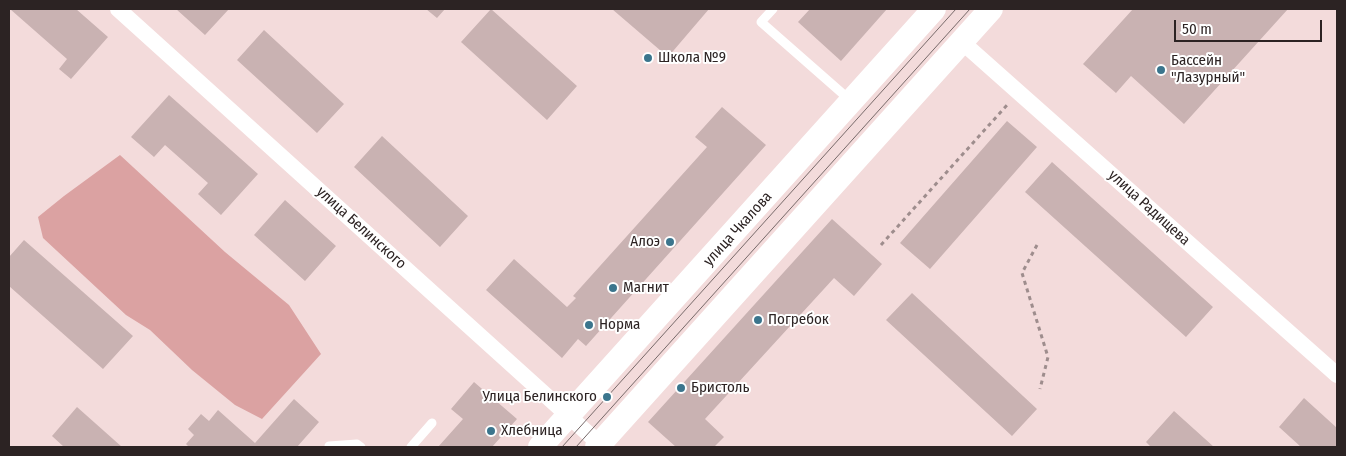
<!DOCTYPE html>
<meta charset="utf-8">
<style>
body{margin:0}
#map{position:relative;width:1346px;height:456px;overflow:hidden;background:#f3dbdb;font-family:"Fira Sans Condensed",sans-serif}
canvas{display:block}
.frame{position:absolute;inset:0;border:10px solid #2c2323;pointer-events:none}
.scale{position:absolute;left:1174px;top:20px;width:148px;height:22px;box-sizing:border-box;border:2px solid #2c2323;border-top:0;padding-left:6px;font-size:15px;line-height:18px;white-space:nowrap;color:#2c2323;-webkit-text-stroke:4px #fff;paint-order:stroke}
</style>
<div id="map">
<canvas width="1346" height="456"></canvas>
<div class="frame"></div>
<div class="scale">50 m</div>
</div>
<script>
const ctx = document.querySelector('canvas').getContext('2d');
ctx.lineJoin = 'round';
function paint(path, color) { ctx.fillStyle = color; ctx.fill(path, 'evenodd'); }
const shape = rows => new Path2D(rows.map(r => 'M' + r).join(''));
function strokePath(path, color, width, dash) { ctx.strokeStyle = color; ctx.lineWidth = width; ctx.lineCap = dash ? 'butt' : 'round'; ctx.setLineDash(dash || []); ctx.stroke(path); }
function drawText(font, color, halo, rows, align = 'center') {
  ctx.font = font + ' "Fira Sans Condensed",sans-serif'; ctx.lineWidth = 4; ctx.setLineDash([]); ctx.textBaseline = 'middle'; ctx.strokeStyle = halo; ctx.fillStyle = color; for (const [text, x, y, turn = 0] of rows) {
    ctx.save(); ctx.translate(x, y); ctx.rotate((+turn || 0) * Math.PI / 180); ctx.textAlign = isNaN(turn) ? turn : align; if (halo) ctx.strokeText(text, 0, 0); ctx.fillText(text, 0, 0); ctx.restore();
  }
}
paint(shape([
 [120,155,225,252,289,305,321,354,262,419,235,405,192,370,150,330,126,315,43,238,38,217,64,196]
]), '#dba2a2');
paint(shape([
 [10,9,76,9,108,37,71,79,59,69,67,59],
 [176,9,229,9,205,35],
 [426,9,445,9,437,18],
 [491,9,577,86,547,120,461,42],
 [612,9,709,9,668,57],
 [810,9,887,9,841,61,798,22],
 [1133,9,1288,9,1184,124,1131,76,1116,93,1083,64],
 [264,30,344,104,317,133,237,60],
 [169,95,258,174,221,215,198,194,208,183,165,145,154,157,131,137],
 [722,107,766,145,586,346,578,339,562,358,486,290,514,259,567,307,576,298,573,296,707,147,695,137],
 [1007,121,1037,147,930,269,900,243],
 [382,136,468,216,440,247,354,167],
 [1052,162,1213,307,1186,337,1025,192],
 [285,200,336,246,305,281,254,235],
 [832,219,882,264,854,296,834,278,705,419,724,437,714,447,676,447,648,422],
 [24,240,133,336,103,369,9,286,9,257],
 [912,293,1037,409,1012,436,886,320],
 [474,382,517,419,492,447,438,447,463,419,451,409],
 [1304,398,1337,428,1337,447,1301,447,1279,427],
 [294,399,319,422,297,447,189,447,186,444,194,435,188,429,201,414,209,421,218,410,255,443],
 [77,407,122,447,64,447,52,436],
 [1174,411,1214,447,1151,447,1146,442]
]), '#c9b2b2');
strokePath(shape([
 [881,245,1008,104],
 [1037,245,1022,273,1048,357,1040,389]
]), '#9e8d8d', 3, [4, 4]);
strokePath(shape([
 [773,9,761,22,851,101],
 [329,446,357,444,361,447],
 [411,447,432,423]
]), '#fff', 9);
strokePath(shape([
 [118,9,603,447],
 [962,42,1337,375]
]), '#fff', 16);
strokePath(shape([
 [540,447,934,9],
 [597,447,991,9]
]), '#fff', 24);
strokePath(shape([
 [562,447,956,9],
 [576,447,970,9]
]), '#776969', 1);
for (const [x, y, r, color] of [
 [648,58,5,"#3b758d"],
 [1161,70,5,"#3b758d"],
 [670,242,5,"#3b758d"],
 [613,288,5,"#3b758d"],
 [758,320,5,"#3b758d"],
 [589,325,5,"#3b758d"],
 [681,388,5,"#3b758d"],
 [607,397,5,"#3b758d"],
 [491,431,5,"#3b758d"]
]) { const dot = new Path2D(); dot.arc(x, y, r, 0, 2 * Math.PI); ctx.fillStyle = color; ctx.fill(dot); strokePath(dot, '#fff', 2); }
drawText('15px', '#2c2323', '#fff', [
 ["Школа №9",658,58],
 ["Бассейн",1171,61],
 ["\"Лазурный\"",1171,78],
 ["Алоэ",660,242,"right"],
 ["Магнит",623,288],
 ["Погребок",768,320],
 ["Норма",599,325],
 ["Бристоль",691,388],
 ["Улица Белинского",597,397,"right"],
 ["Хлебница",501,431]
], 'left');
drawText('15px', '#2c2323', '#fff', [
 ["улица Радищева",1149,208,42],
 ["улица Белинского",361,228,42],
 ["улица Чкалова",738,229,-48]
]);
</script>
